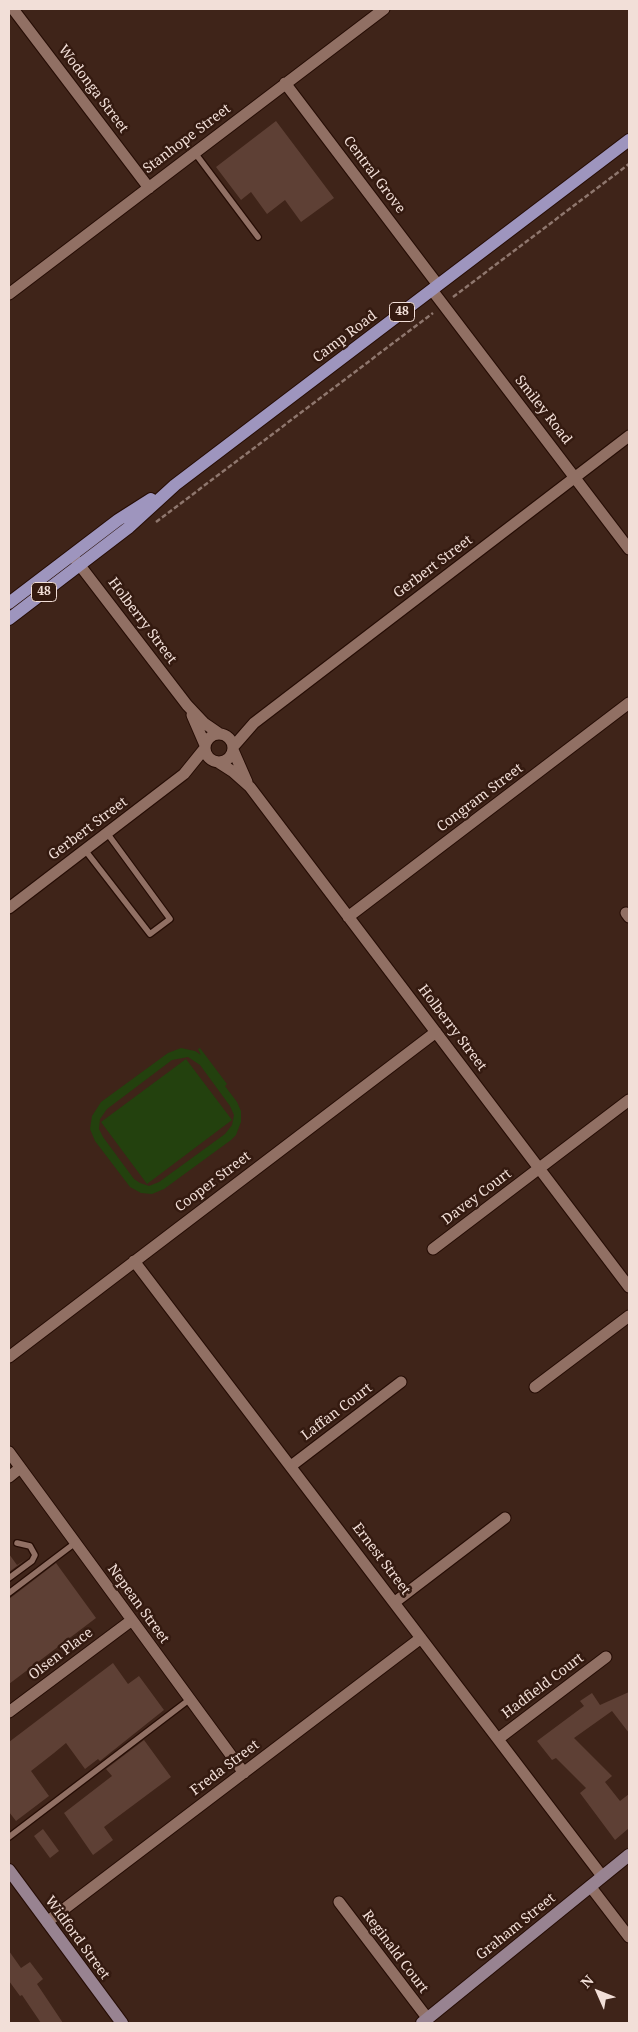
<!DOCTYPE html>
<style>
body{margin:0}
#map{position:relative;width:638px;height:2032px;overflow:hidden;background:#3f2419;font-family:"Noto Serif",serif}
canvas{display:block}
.frame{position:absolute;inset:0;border:10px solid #f2dfd8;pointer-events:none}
.north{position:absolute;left:573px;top:1967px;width:50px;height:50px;-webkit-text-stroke:4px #341a10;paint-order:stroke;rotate:314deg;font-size:14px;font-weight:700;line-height:20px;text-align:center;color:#f2dfd8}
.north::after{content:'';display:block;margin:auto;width:18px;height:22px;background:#f2dfd8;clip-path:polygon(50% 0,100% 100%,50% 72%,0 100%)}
</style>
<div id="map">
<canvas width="638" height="2032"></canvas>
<div class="frame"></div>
<div class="north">N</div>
</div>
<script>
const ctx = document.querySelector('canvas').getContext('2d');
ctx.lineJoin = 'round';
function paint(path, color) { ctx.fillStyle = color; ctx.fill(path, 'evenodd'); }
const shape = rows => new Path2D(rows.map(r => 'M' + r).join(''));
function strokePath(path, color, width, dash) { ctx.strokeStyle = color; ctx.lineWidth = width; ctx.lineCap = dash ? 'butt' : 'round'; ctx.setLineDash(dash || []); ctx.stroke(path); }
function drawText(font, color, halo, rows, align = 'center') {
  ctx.font = font + ' "Noto Serif",serif'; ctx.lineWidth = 5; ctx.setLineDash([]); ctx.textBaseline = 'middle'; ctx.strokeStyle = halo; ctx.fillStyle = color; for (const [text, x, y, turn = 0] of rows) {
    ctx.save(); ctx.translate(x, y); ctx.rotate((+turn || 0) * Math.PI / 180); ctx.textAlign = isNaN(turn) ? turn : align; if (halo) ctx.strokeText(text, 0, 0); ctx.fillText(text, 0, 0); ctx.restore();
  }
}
paint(shape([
 [181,1048,195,1051,201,1055,198,1049,200,1048,227,1084,225,1086,237,1102,241,1111,241,1122,236,1135,231,1140,164,1189,152,1194,141,1193,130,1187,95,1141,90,1129,92,1116,101,1102,168,1053],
 [188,1057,200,1065,230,1106,234,1115,232,1125,225,1134,159,1182,149,1186,140,1183,134,1179,103,1137,99,1129,100,1119,107,1109,172,1060],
 [186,1059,232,1120,147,1184,101,1122]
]), '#23410e');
paint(shape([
 [276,121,334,198,301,222,285,200,267,214,251,192,241,200,216,167],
 [9,1554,17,1565,25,1560,9,1572],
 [56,1563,96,1618,9,1684,9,1599],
 [113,1663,128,1684,139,1676,164,1710,100,1761,98,1759,85,1769,66,1743,54,1753,31,1771,49,1796,16,1821,9,1812,9,1742],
 [629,1692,629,1733,612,1711,574,1738,612,1776,605,1782,620,1801,629,1794,629,1828,615,1840,580,1793,586,1788,556,1758,552,1760,537,1741,584,1706,580,1701,592,1693,600,1705],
 [144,1740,171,1777,104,1827,113,1840,93,1855,64,1813,112,1776,106,1769],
 [43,1829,59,1851,50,1858,34,1836],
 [9,1951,21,1968,30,1962,43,1979,37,1984,63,2023,41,2023,22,1995,20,1996,9,1981]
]), '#5e4035');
const lane = shape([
 [195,153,258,237],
 [85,850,150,934,170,919,107,833],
 [9,1578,32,1561,35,1555,30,1546,17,1543],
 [9,1593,75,1543],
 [9,1837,190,1699]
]);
const street = shape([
 [13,9,149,188],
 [285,83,438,285],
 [432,290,629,549],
 [9,294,384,9],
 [75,559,187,705,204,723,220,734],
 [192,715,205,745],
 '205 748a14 14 0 1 1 28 0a14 14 0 1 1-28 0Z',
 [233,747,254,723,629,436],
 [233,750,247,782],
 [218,762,232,771,250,787,629,1287],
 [9,908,184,774,205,748],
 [626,913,629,917],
 [348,917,629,703],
 [433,1249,629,1100],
 [134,1261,602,1876],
 [9,1357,436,1032],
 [535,1387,629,1316],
 [9,1452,244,1773],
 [291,1466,401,1382],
 [9,1477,20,1468],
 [395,1602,505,1518],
 [9,1712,132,1620],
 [498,1739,606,1657],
 [590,1886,629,1937],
 [339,1902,428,2019],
 [47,1922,421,1638]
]);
const secondary = shape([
 [9,1870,122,2023],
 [422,2023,629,1855]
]);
const primary = shape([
 [9,603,118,520,151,499],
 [9,619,128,528,175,485,629,140]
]);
strokePath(lane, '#250c04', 8);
strokePath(street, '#250c04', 13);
strokePath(secondary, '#250c04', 14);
strokePath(primary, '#250c04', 14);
strokePath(shape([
 [453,297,629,164],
 [156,522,433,313]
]), '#8f776e', 2.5, [5, 2.5]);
strokePath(lane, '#917064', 5.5);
strokePath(street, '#917064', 11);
strokePath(secondary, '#988391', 12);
strokePath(primary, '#9e95be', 12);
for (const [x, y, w] of [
 [402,312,25],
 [44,592,25]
]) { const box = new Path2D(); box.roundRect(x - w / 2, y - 9.5, w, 19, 4); ctx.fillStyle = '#341a10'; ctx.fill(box); strokePath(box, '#f2dfd8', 1); }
drawText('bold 12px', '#f2dfd8', null, [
 ["48",402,312],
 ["48",44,592]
]);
drawText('14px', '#f2dfd8', '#341a10', [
 ["Wodonga Street",93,89,53],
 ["Stanhope Street",187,139,-37],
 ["Central Grove",374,175,53],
 ["Camp Road",345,337,-37],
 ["Smiley Road",543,410,52],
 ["Gerbert Street",433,567,-37],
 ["Holberry Street",142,621,53],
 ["Congram Street",480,798,-37],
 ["Gerbert Street",88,829,-37],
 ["Holberry Street",452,1028,53],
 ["Cooper Street",213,1182,-37],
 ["Davey Court",477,1197,-37],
 ["Laffan Court",337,1412,-37],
 ["Ernest Street",381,1559,53],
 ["Nepean Street",138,1604,54],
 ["Olsen Place",61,1654,-37],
 ["Hadfield Court",543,1686,-37],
 ["Freda Street",225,1768,-37],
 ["Graham Street",516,1927,-39],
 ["Widford Street",77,1938,54],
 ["Reginald Court",395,1952,53]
]);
</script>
